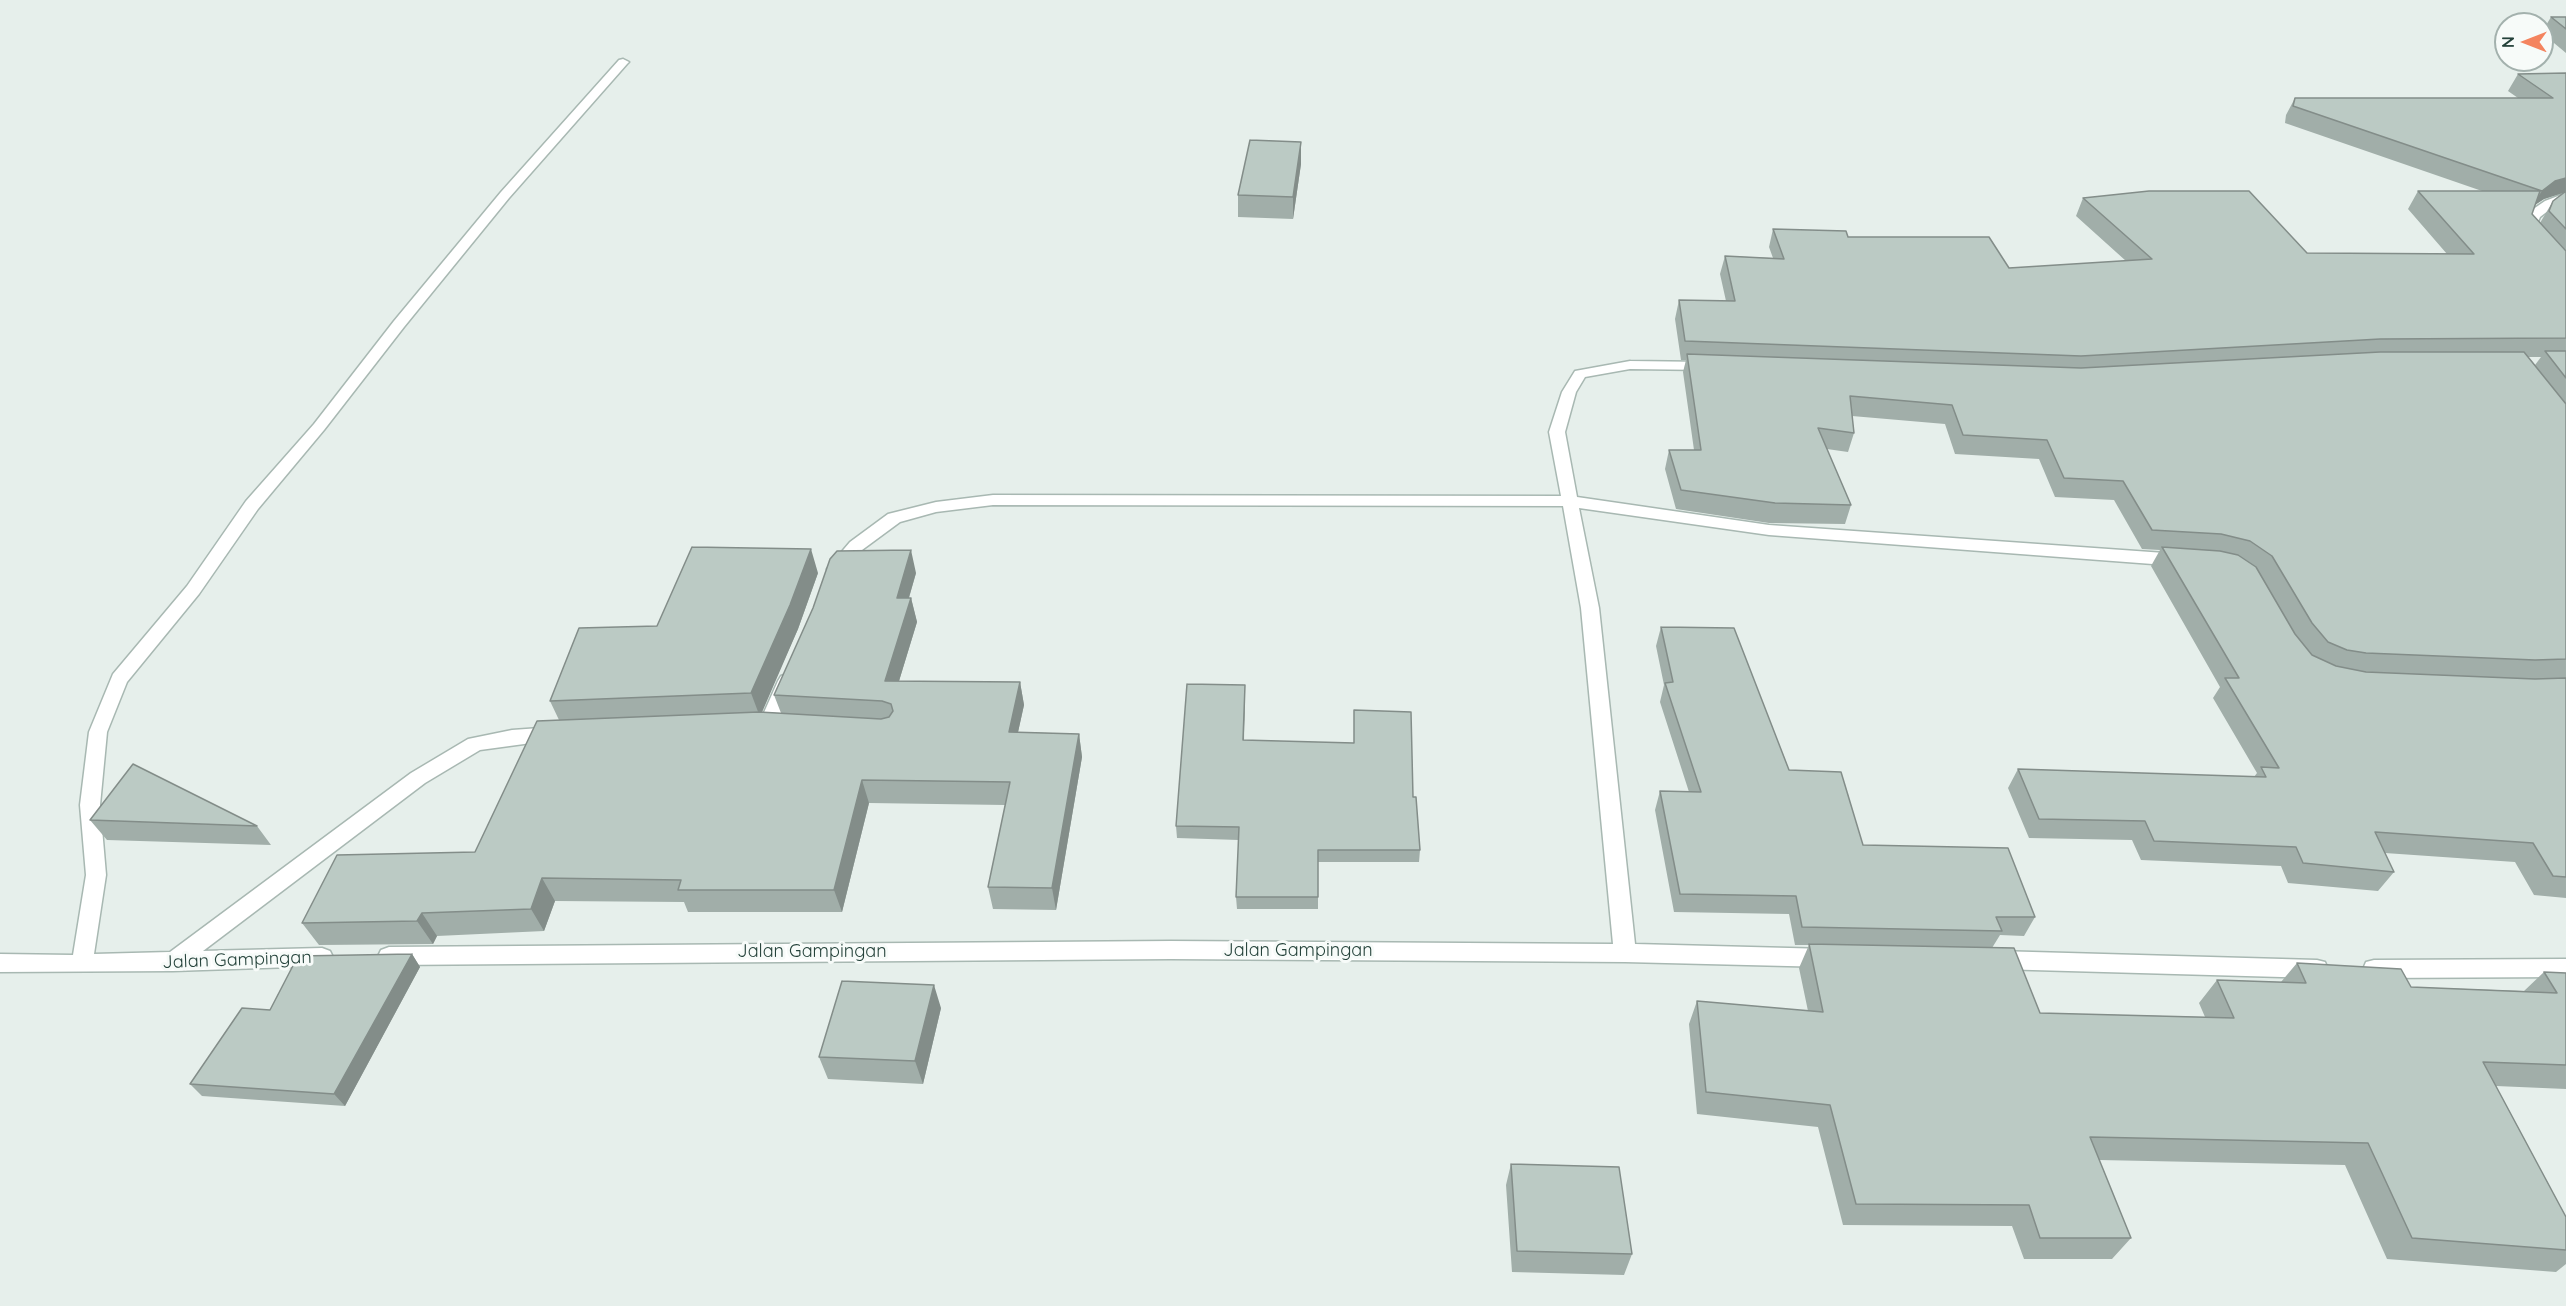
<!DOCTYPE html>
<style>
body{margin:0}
#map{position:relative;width:2566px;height:1306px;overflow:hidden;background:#e6efeb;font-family:Quicksand,sans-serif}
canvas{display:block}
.north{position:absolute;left:2494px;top:12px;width:60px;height:60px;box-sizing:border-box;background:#f7fbf9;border:2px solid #a3b1ad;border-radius:50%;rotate:270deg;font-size:16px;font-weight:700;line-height:24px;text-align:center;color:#24423a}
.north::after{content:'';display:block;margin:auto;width:21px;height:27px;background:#f4845f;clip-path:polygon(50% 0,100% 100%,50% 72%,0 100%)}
</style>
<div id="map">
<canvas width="2566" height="1306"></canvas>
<div class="north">N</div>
</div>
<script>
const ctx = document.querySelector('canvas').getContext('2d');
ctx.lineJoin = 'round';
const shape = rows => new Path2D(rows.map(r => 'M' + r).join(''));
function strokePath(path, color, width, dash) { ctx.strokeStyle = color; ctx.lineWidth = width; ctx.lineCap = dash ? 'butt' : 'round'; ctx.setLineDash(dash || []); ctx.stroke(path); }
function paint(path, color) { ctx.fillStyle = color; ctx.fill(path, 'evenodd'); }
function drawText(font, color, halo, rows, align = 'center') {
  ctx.font = font + ' Quicksand,sans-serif'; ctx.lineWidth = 6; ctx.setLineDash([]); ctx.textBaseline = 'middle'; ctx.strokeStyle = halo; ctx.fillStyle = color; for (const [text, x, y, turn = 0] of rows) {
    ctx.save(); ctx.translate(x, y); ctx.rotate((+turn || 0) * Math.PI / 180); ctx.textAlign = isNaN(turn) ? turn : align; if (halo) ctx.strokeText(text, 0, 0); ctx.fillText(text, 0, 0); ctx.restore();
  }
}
const minor = shape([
 [623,59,629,62,627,64,509,198,404,327,324,430,258,509,199,594,127,682,107,732,100,805,106,875,94,954,170,952,411,773,468,739,512,730,554,727,561,729,563,734,561,739,480,750,425,783,203,951,322,948,330,951,333,957,330,963,322,966,173,971,0,972,0,954,73,955,86,875,80,805,89,732,113,674,187,586,246,501,314,424,394,321,501,192,619,60,623,59],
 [2566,193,2566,202,2553,207,2540,217,2535,229,2566,263,2566,275,2561,274,2522,230,2529,212,2545,201,2566,193],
 [1630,361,1708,362,1715,366,1708,370,1630,369,1585,377,1576,392,1565,432,1577,497,1769,525,2179,554,2185,556,2187,560,2185,564,2179,566,1769,535,1579,508,1599,608,1635,944,1828,949,1836,952,1839,958,1836,964,1828,967,1625,962,1171,959,389,965,381,962,378,956,381,950,389,947,1171,941,1613,944,1581,608,1563,506,993,505,936,512,900,522,862,550,842,573,836,575,830,573,827,569,850,542,888,514,936,502,993,495,1561,496,1549,432,1562,392,1575,371,1630,361],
 [787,674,793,676,796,681,776,726,774,731,767,733,760,731,758,726,778,681,781,676,787,674],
 [1997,951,2317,960,2325,962,2328,969,2325,976,2317,978,1997,969,1989,967,1986,960,1989,953,1997,951],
 [2566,959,2566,977,2374,978,2366,976,2363,969,2366,962,2374,960,2566,959]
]);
strokePath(minor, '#a8b8b2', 3);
paint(minor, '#fff');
paint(shape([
 [2551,17,2566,17,2566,53,2542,33,2542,32],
 [2566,73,2566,898,2534,895,2515,862,2385,853,2394,872,2378,891,2288,883,2281,866,2141,860,2132,840,2029,838,2008,788,2018,769,2254,777,2257,773,2213,698,2220,687,2151,566,2160,550,2142,549,2114,500,2055,497,2039,459,1955,454,1945,424,1852,416,1854,433,1848,452,1827,449,1851,505,1845,524,1769,523,1676,509,1665,469,1669,450,1694,450,1683,372,1686,360,1681,360,1675,319,1679,300,1726,301,1720,274,1725,256,1773,258,1769,247,1773,229,1848,237,2009,268,2126,261,2076,216,2083,198,2307,253,2447,254,2408,209,2418,191,2482,191,2285,123,2286,115,2295,98,2518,98,2508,91,2518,74],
 [2565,192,2553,201,2540,223,2532,214,2535,205,2544,199],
 [2528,357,2541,357,2535,365],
 [1301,142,1301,164,1293,219,1238,217,1238,195],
 [818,573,798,629,761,712,781,713,774,695,813,608,916,573,909,598,911,598,917,622,899,681,1020,682,1024,705,1018,732,1079,734,1082,757,1056,910,993,909,988,887,1005,805,869,803,842,912,688,912,684,902,555,901,544,931,437,936,433,944,319,945,302,923,475,852,559,720,550,701,657,626],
 [1661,627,1789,770,1863,845,2035,917,2024,936,2000,935,1992,948,2040,1013,2205,1017,2199,1003,2217,980,2281,982,2297,963,2411,987,2524,991,2544,972,2566,973,2566,1089,2496,1086,2566,1217,2566,1264,2556,1272,2387,1259,2345,1165,2099,1160,2131,1238,2112,1259,2024,1259,2012,1226,1843,1225,1818,1127,1697,1114,1689,1024,1697,1001,1808,1011,1799,968,1809,945,1795,945,1789,914,1674,912,1655,810,1660,791,1689,792,1660,702,1664,685,1656,646],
 [1245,698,1244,740,1413,797,1420,850,1419,862,1318,862,1318,909,1237,909,1236,897,1239,840,1177,838,1176,826],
 [90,820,257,826,271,845,107,840],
 [412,954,420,967,345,1106,202,1096,190,1084,270,1010],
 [941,1008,923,1084,828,1079,819,1057],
 [1511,1164,1632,1254,1624,1275,1512,1272,1506,1185]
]), '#a1aea9');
paint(shape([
 [1301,142,1301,164,1293,219,1293,197],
 [2566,178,2566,192,2544,199,2530,208,2542,191,2555,181],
 [811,549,818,573,798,629,760,717,751,693],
 [911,550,916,573,902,621,897,598],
 [911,598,917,622,892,704,885,681],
 [1020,682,1024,705,1013,755,1009,732],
 [1245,685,1245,698,1243,753,1243,740],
 [1079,734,1082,757,1056,910,1052,888],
 [862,780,869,803,842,912,834,890],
 [542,878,555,901,544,931,531,909],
 [422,913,437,936,433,944,417,921],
 [412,954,420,967,345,1106,334,1094],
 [934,985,941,1008,923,1084,915,1061]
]), '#838d89');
const building = shape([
 [2551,17,2566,17,2566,29,2551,17],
 [2566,73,2566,178,2555,181,2542,191,2293,106,2295,98,2553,98,2518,74,2566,73],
 [1250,140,1301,142,1293,197,1238,195,1250,140],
 [2149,191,2249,191,2307,253,2474,254,2418,191,2540,191,2532,214,2566,251,2566,338,2380,339,2081,356,1685,341,1679,300,1735,301,1725,256,1784,259,1773,229,1846,231,1848,237,1989,237,2009,268,2152,259,2083,198,2149,191],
 [2566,191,2566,229,2549,211,2553,201,2566,191],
 [2545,351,2566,351,2566,378,2545,351],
 [2380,352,2524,352,2566,404,2566,659,2535,660,2366,653,2347,650,2328,642,2312,623,2272,556,2250,541,2221,534,2152,530,2123,481,2064,478,2047,440,1963,435,1952,405,1850,396,1854,433,1818,428,1851,505,1775,503,1681,490,1669,450,1701,450,1687,354,2081,368,2380,352],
 [692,547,811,549,790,605,751,693,550,701,579,628,657,626,692,547],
 [2162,547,2220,551,2238,555,2256,567,2295,634,2312,655,2336,666,2366,672,2535,679,2566,678,2566,877,2553,876,2533,843,2375,832,2394,872,2303,863,2296,847,2154,841,2145,821,2039,819,2018,769,2266,777,2261,767,2279,768,2225,678,2239,678,2162,547],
 [911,550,897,598,911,598,885,681,1020,682,1009,732,1079,734,1052,888,988,887,1010,782,862,780,834,890,678,890,681,880,542,878,531,909,422,913,417,921,302,923,337,855,475,852,537,721,759,712,881,719,889,717,893,711,891,704,882,701,774,695,813,608,830,559,837,551,911,550],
 [1661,627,1734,628,1789,770,1841,772,1863,845,2008,848,2035,917,1996,917,2002,931,1802,927,1796,896,1680,894,1660,791,1701,792,1665,683,1673,682,1661,627],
 [1187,684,1245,685,1243,740,1354,743,1354,710,1411,712,1413,797,1416,797,1420,850,1318,850,1318,897,1236,897,1239,827,1176,826,1187,684],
 [133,764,257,826,90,820,133,764],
 [1809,944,2014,948,2040,1013,2234,1018,2217,980,2306,983,2297,963,2401,969,2411,987,2557,993,2544,972,2566,973,2566,1065,2483,1062,2566,1217,2566,1250,2412,1238,2368,1143,2090,1137,2131,1238,2040,1238,2029,1205,1856,1204,1830,1105,1706,1092,1697,1001,1823,1012,1809,944],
 [412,954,334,1094,190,1084,242,1008,270,1010,298,956,412,954],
 [842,981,934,985,915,1061,819,1057,842,981],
 [1511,1164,1619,1167,1632,1254,1517,1251,1511,1164]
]);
paint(building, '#bbcac4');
strokePath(building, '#838d89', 1.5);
drawText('18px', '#24423a', '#f7fbf9', [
 ["Jalan Gampingan",1298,951],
 ["Jalan Gampingan",812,952],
 ["Jalan Gampingan",237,960,-2]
]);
</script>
